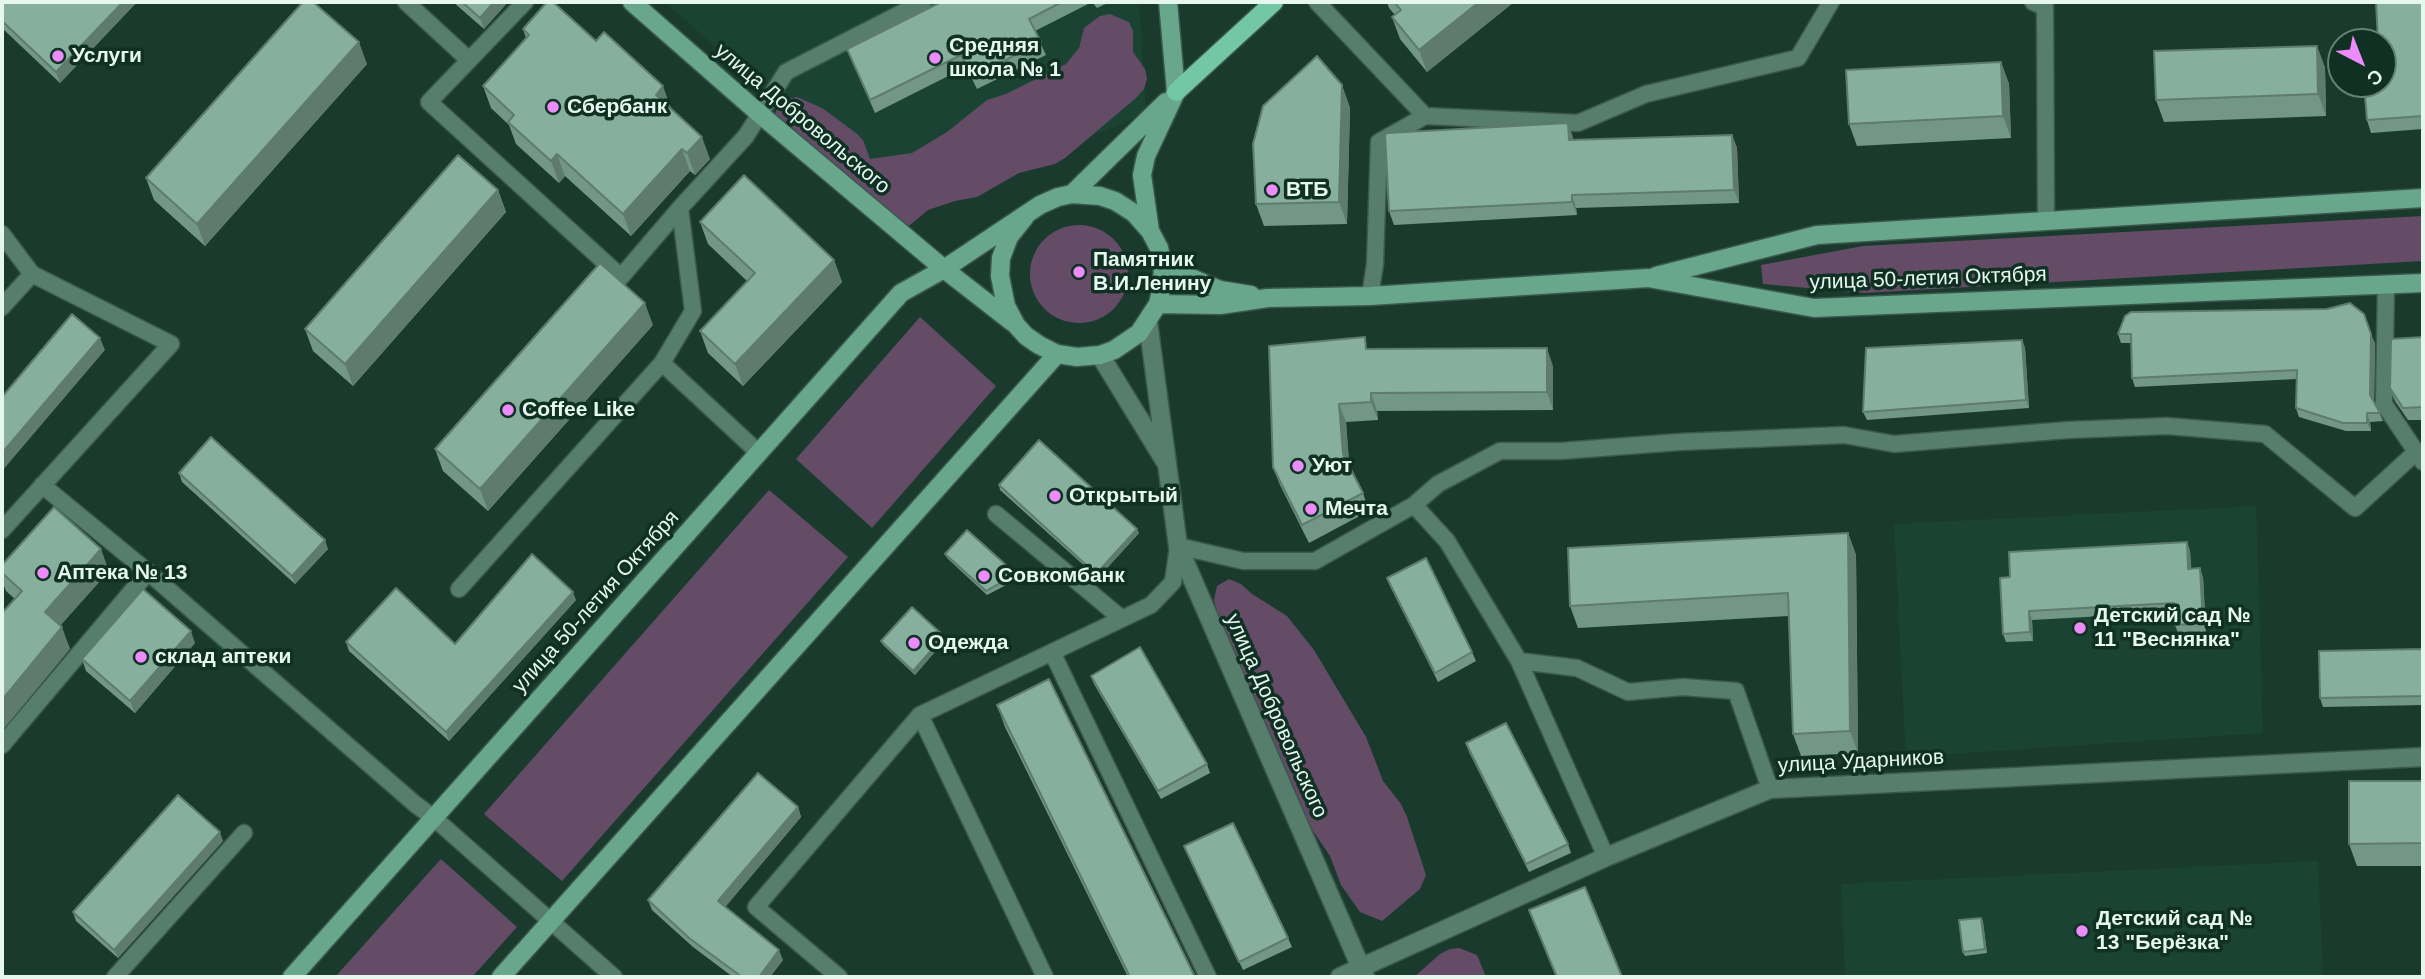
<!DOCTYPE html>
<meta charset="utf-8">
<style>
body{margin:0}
#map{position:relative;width:2425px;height:979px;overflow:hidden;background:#1b3a2e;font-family:Helvetica,sans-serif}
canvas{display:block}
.frame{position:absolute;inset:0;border:4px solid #e5f7ef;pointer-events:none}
.north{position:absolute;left:2327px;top:28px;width:70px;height:70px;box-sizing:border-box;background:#103024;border:2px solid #658075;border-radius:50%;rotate:138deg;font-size:19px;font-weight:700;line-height:28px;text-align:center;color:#e5f7ef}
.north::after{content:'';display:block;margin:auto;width:24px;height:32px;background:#ec8cfb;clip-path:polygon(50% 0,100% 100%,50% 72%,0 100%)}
</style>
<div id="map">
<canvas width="2425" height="979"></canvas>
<div class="frame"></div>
<div class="north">С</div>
</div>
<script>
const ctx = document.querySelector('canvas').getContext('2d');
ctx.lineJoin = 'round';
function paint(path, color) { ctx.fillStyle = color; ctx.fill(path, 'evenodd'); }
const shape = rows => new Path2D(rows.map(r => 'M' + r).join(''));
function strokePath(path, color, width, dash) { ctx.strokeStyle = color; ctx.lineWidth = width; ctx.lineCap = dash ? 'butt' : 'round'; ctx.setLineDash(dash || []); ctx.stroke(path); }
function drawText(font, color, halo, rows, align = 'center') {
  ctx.font = font + ' Helvetica,sans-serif'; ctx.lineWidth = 7; ctx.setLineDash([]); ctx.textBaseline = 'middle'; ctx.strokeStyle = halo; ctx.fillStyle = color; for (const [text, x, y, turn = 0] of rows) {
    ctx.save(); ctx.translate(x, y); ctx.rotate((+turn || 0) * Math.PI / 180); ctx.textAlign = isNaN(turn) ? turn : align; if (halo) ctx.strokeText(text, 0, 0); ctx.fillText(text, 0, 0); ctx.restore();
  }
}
paint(shape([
 [665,2,1139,2,1146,114,904,214],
 [2256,506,2263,733,1906,757,1894,524],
 [2318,861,2323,977,1845,977,1841,884]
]), '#1a4333');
paint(shape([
 [1110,14,1129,22,1133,31,1133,52,1145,69,1147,79,1144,89,1136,98,1065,158,1055,164,1019,173,977,197,955,201,928,210,910,225,900,230,822,178,777,125,775,114,779,104,787,99,797,97,822,108,856,133,863,140,870,159,912,153,947,132,987,100,1006,94,1066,64,1079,48,1084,28,1100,16],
 [2423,216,2423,261,1864,293,1763,284,1761,265,1863,246],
 '1030 274a49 49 0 1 1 98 0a49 49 0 1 1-98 0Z',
 [920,317,996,386,872,528,796,459],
 [769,490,848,557,562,881,484,814],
 [1229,579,1241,584,1252,594,1287,616,1314,650,1366,737,1383,781,1401,804,1407,817,1426,875,1420,889,1382,921,1360,912,1341,885,1330,856,1311,828,1284,768,1218,616,1214,600,1217,586],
 [441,859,517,927,472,977,335,977],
 [1459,948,1477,955,1486,977,1414,977,1440,954,1450,949]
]), '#644c67');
const lane = shape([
 [406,2,469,60],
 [525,2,429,102,621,277,680,208],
 [1317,2,1425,116,1379,142,1375,264,1370,296],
 [2033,2,2045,7,2046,221],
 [1425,116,1578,123,1646,94,1798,58,1831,2],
 [2,234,32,274,171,344,2,530],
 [2386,285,2384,404,2423,462],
 [2,307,32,274],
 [662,363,759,453],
 [42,485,148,572,415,804,434,818,614,977],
 [1414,505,1438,484,1500,451,1561,451,1679,442,1844,435,1894,444,2068,430,2167,426,2265,434,2355,508,2415,453],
 [996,514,1121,618],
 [459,589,662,363,693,311,680,208,746,136,786,72,923,2],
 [1052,652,1208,977],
 [1519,661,1577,668,1628,692,1683,687,1736,691,1770,789],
 [920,715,1045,977],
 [2,745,148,572],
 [115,977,244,833],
 [839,977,756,907,920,715,1151,605,1173,582,1178,546,1243,561,1315,561,1414,505,1447,541,1519,661,1606,857]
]);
const street = shape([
 [1148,322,1178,546,1365,977],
 [1100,355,1165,461],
 [1340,977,1606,857,1770,789,2423,757]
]);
const secondary = shape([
 [632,2,761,115,944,269,1012,322],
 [1168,2,1176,92],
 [1072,194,1166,102],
 [1150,231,1142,175,1146,156,1176,92],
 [1163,266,1220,290,1251,295],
 [1656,276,1817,235,2423,198],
 [1158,304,1220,305,1268,298,1370,296,1648,278,1814,308,2423,283],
 [292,977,901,293,944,269,1040,205,1058,197,1072,194,1100,196,1115,201,1134,213,1150,231,1159,248,1163,266,1162,286,1158,304,1139,333,1114,350,1100,355,1077,357,1057,354,1039,345,1026,336,1016,325,1006,306,1000,276,1001,258,1009,237,1025,217],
 [501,977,1057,354]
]);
const primary = shape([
 [1176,92,1274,2]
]);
strokePath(lane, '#3b584d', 19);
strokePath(street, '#3b584d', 21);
strokePath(secondary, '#3b584d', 21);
strokePath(primary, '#3b584d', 21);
strokePath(lane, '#577e6d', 16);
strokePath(street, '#577e6d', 18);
strokePath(secondary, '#68a78c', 18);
strokePath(primary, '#74c7a5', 18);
paint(shape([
 [2,2,137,2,60,83,2,28],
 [453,2,508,2,484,29],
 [941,2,1092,2,1035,31,1046,55,977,89,966,67,875,113,847,49],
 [1092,2,1110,2,1097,8],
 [1387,2,1514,2,1427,72,1400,39,1392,17,1395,15,1389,8],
 [2423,2,2423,129,2371,133,2367,120],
 [523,29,671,108,710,159,695,175,690,171,631,236,565,176,559,183,516,144,509,125,491,108,483,86,526,38],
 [2317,46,2325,68,2326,116,2164,122,2156,100],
 [2001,62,2009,84,2011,138,1857,146,1849,124],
 [367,64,205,246,154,200,146,178],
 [1350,107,1347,224,1264,226,1256,204],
 [1732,135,1737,148,1739,203,1576,208,1577,215,1394,225,1389,211,1573,137,1573,140],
 [498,190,506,212,353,386,313,351,305,329],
 [700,222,834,260,842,282,743,386,708,353,700,331,747,281,708,244],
 [653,325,488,511,443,471,435,449],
 [2118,334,2375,343,2374,401,2383,421,2370,422,2371,431,2346,431,2299,417,2296,408,2297,379,2135,387,2132,378,2132,343,2121,343],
 [2423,337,2423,420,2408,420,2395,401,2390,388],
 [2022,340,2025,348,2029,408,1867,420,1863,412],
 [1370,349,1553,366,1553,410,1377,411,1378,420,1346,422,1349,466,1363,493,1369,511,1309,543,1280,485,1273,467],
 [179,473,328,549,295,584,182,482],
 [999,485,1139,533,1098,578,1000,490],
 [1848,533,1856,555,1858,753,1801,756,1793,734,1789,616,1578,628,1570,606],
 [2187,542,2190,551,2191,569,2203,577,2206,632,2178,633,2175,625,2174,612,2032,620,2033,641,2006,642,2003,634,2010,577],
 [945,554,1016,574,1018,579,987,595,947,558],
 [2,565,109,571,60,625,70,649,6,591,2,581],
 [1387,578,1472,652,1476,661,1438,682,1390,586],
 [576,600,449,741,349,651,346,642,455,644],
 [944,636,945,640,915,675,883,645,881,641],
 [195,643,135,713,86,671,82,659],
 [2423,649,2423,705,2323,707,2320,698],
 [1091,676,1207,764,1210,773,1161,799,1094,684],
 [997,705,1195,977,1128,977,1005,727],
 [1466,743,1568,844,1571,853,1529,872,1469,752],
 [2423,781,2423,866,2357,866,2349,844],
 [798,807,801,817,725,907,783,960,770,977,733,977,693,947,652,910,648,900],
 [223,841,118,958,76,921,73,912],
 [1184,846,1288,938,1292,947,1243,970],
 [1529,910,1622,977,1556,977],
 [1981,918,1983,922,1987,953,1965,956,1963,952]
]), '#739787');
paint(shape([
 [123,2,137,2,60,83,56,72],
 [494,2,508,2,484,29,480,18],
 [1479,2,1514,2,1427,72,1419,50],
 [359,42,367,64,205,246,197,224],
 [2317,46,2325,68,2326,116,2318,94],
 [2001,62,2009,84,2011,138,2003,116],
 [1342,85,1350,107,1347,224,1339,202],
 [663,86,671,108,664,117,656,95],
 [1568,123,1573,137,1574,153,1569,140],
 [1732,135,1737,148,1739,203,1734,190],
 [702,137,710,159,695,175,687,153],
 [682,149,690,171,631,236,623,214],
 [557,154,565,176,559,183,551,161],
 [498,190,506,212,353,386,345,364],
 [1572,195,1576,208,1577,215,1572,202],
 [834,260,842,282,743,386,735,364],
 [645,303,653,325,488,511,480,489],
 [2371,334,2375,343,2374,404,2370,395],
 [100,338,105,350,2,471,2,453],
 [2022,340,2025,348,2029,408,2026,400],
 [1547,348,1553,366,1553,410,1547,392],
 [1371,393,1377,411,1378,420,1371,402],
 [1339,404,1346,422,1350,472,1343,454],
 [2367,413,2370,422,2371,431,2367,423],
 [1137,529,1139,533,1098,578,1096,574],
 [1848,533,1856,555,1858,753,1850,731],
 [325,540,328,549,295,584,292,576],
 [2187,542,2190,551,2192,577,2188,569],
 [101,549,109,571,53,634,45,612],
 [2200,568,2203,577,2206,632,2203,623],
 [573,592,576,600,449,741,446,732],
 [2029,611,2032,620,2033,641,2030,632],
 [62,627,70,649,2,731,2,700],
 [191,631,195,643,135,713,130,701],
 [944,636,945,640,915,675,913,671],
 [798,807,801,817,722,911,718,901],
 [220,832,223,841,118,958,114,950],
 [1981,918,1983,922,1987,953,1985,949],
 [779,950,783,960,770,977,759,977]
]), '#5e7b6e');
const building = shape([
 [2,2,123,2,56,72,2,21,2,2],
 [303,2,313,2,359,42,197,224,146,178,303,2],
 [462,2,494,2,480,18,462,2],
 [547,2,553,2,596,41,604,32,663,86,656,95,702,137,687,153,682,149,623,214,557,154,551,161,508,122,514,115,483,86,529,35,523,29,547,2],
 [941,2,1062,2,1029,19,1041,42,972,77,961,55,870,100,847,49,941,2],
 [1394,2,1479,2,1419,50,1392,17,1401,10,1394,2],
 [2376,2,2423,2,2423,116,2367,120,2364,84,2383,84,2383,42,2378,42,2376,2],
 [2317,46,2318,94,2156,100,2154,51,2317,46],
 [1317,56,1342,85,1339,202,1256,204,1253,144,1263,106,1317,56],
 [2001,62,2003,116,1849,124,1846,70,2001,62],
 [1568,123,1569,140,1732,135,1734,190,1572,195,1572,202,1389,211,1385,134,1388,133,1568,123],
 [458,155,498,190,345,364,305,329,458,155],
 [744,175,834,260,735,364,700,331,755,273,700,222,744,175],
 [600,263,645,303,480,489,435,449,600,263],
 [2350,303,2364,314,2371,334,2370,395,2380,413,2367,413,2367,423,2343,423,2296,408,2297,370,2132,378,2131,334,2118,334,2125,316,2131,312,2327,309,2350,303],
 [72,314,100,338,2,453,2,397,72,314],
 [1365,337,1366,349,1547,348,1547,392,1371,393,1371,402,1339,404,1343,454,1363,493,1302,525,1273,467,1269,346,1365,337],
 [2423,337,2423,407,2403,408,2390,388,2391,339,2423,337],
 [2022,340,2026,400,1863,412,1866,348,2022,340],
 [211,437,325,540,292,576,179,473,211,437],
 [1039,440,1137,529,1096,574,999,485,1039,440],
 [54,507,101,549,45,612,62,627,2,700,2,613,22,591,2,573,2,565,54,507],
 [967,530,1016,574,986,591,945,554,967,530],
 [1848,533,1850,731,1793,734,1788,593,1570,606,1568,548,1848,533],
 [2187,542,2188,569,2200,568,2203,623,2175,625,2174,603,2029,611,2030,632,2003,634,2000,578,2010,577,2009,552,2187,542],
 [532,554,573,592,446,732,346,642,396,588,455,644,532,554],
 [1426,558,1472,652,1435,673,1387,578,1426,558],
 [143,589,191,631,130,701,82,659,143,589],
 [912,607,944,636,913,671,881,641,912,607],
 [1140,647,1207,764,1158,791,1091,676,1140,647],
 [2423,649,2423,696,2320,698,2319,651,2423,649],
 [1049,679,1195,977,1130,977,997,705,1049,679],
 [1506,723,1568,844,1526,864,1466,743,1506,723],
 [758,773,798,807,718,901,779,950,759,977,742,977,689,938,648,900,758,773],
 [2349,781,2423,781,2423,843,2349,844,2349,781],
 [178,795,220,832,114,950,73,912,178,795],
 [1233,823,1288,938,1239,962,1184,846,1233,823],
 [1585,887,1622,977,1557,977,1529,910,1585,887],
 [1981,918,1985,949,1963,952,1959,920,1981,918]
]);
paint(building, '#86b09d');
strokePath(building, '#5e7b6e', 2);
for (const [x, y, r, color] of [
 [58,56,7,"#ec8cfb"],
 [935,58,7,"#ec8cfb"],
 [553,107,7,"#ec8cfb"],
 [1272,190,7,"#ec8cfb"],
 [1079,272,7,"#ec8cfb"],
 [508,410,7,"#ec8cfb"],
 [1298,466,7,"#ec8cfb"],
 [1055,496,7,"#ec8cfb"],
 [1311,509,7,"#ec8cfb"],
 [43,573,7,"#ec8cfb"],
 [984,576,7,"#ec8cfb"],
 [2080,628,7,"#ec8cfb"],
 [914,643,7,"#ec8cfb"],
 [141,657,7,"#ec8cfb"],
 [2082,931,7,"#ec8cfb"]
]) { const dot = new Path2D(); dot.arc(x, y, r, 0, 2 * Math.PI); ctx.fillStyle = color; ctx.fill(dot); strokePath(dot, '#103024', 2.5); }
drawText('bold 21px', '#e5f7ef', '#103024', [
 ["Средняя",949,46],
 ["школа № 1",949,70],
 ["Услуги",72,56],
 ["Сбербанк",567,107],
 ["ВТБ",1286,190],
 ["Памятник",1093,260],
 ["В.И.Ленину",1093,284],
 ["Coffee Like",522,410],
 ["Уют",1312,466],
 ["Открытый",1069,496],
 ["Мечта",1325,509],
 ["Аптека № 13",57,573],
 ["Совкомбанк",998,576],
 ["Детский сад №",2094,616],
 ["11 \"Веснянка\"",2094,640],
 ["Одежда",928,643],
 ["склад аптеки",155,657],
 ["Детский сад №",2096,919],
 ["13 \"Берёзка\"",2096,943]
], 'left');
drawText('21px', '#e5f7ef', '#103024', [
 ["улица Добровольского",802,119,40],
 ["улица 50-летия Октября",1928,279,-2],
 ["улица 50-летия Октября",596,602,-48],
 ["улица Добровольского",1276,716,66],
 ["улица Ударников",1861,762,-3]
]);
</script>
